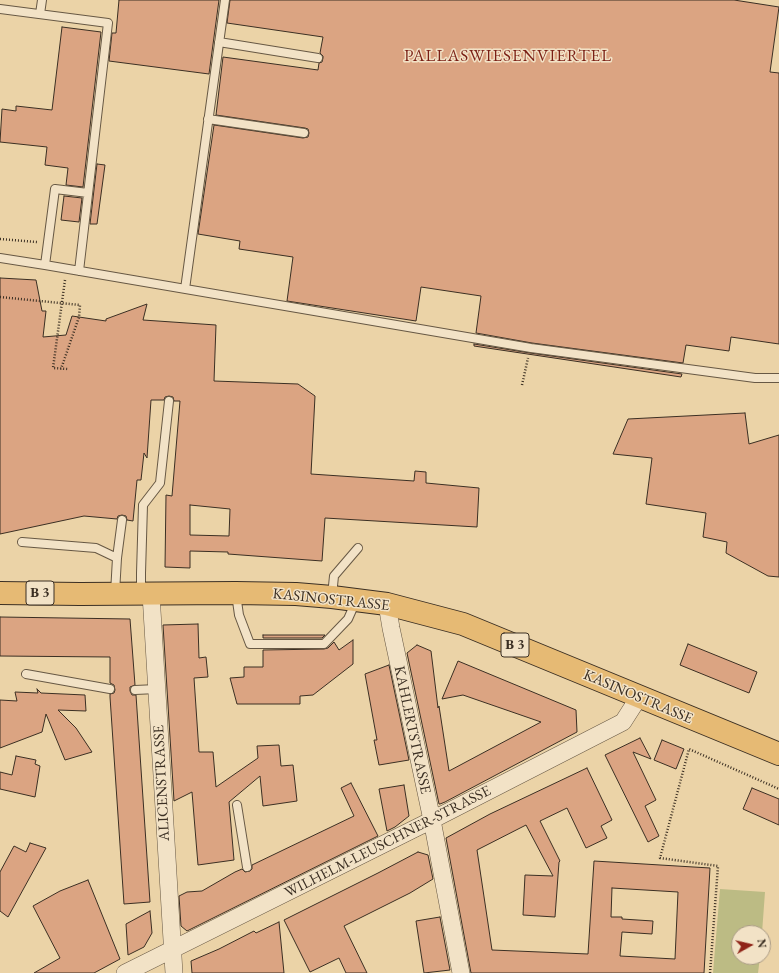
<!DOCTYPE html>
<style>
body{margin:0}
#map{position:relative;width:779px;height:973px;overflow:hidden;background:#ebd3a7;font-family:"EB Garamond",serif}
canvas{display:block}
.north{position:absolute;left:731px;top:925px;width:40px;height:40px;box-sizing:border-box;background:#f2e2c6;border:1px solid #a99a85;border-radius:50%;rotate:82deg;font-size:11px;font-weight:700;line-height:16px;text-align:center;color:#3b2f23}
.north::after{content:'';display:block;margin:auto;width:14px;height:18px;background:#8f2418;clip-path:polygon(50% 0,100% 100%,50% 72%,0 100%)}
</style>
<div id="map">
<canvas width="779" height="973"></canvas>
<div class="north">N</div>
</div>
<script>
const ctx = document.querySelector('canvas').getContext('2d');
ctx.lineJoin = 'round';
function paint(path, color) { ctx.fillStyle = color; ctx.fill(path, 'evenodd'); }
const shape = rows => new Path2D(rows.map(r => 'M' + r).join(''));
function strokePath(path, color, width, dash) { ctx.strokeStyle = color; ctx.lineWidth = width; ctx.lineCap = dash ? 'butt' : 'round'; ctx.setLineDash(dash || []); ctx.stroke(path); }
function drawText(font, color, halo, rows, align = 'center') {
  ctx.font = font + ' "EB Garamond",serif'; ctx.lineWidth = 3; ctx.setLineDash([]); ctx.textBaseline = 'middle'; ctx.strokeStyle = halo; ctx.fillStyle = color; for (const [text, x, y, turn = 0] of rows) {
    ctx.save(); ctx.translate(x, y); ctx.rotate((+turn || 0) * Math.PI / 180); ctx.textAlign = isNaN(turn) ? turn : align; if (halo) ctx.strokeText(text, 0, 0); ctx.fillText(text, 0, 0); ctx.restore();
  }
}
paint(shape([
 [720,889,765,892,762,933,739,933,739,957,760,957,758,973,713,973]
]), '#bcbb84');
const building = shape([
 [119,0,219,0,209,74,109,61,112,33,116,33,119,0],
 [230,0,734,0,779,7,770,72,779,73,779,344,731,337,729,351,686,345,683,363,532,343,476,333,481,296,421,287,416,321,287,301,293,257,239,249,240,241,198,234,214,125,303,138,308,137,309,133,308,129,305,128,216,115,223,57,318,70,319,63,322,62,323,58,323,56,320,53,323,37,227,23,230,0],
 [62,27,101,32,83,187,66,185,68,168,45,165,47,147,0,142,2,109,16,111,16,106,52,110,62,27],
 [97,164,105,165,97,224,90,224,97,164],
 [64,196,82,198,79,222,61,220,64,196],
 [0,278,36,280,42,311,46,311,43,337,66,335,72,316,106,321,106,319,147,304,143,320,216,325,214,381,298,384,315,396,311,474,414,481,415,471,426,472,426,483,479,488,477,527,325,518,322,561,228,554,228,552,190,551,190,568,165,567,166,495,172,496,180,401,174,401,173,397,169,396,165,397,164,400,151,400,147,458,144,453,141,480,137,480,133,521,127,520,126,516,122,515,118,516,117,519,84,516,0,534,0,278],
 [190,505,230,509,229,536,190,535,190,505],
 [474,344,530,353,682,374,681,377,474,346,474,344],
 [745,413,749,444,779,435,779,577,768,576,726,553,727,542,703,537,706,513,646,504,652,458,613,454,628,419,745,413],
 [0,617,130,619,135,685,130,687,130,691,132,695,136,695,150,902,124,904,110,697,110,694,114,693,115,690,114,685,110,683,110,657,0,656,0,617],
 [198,624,199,658,206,657,208,677,194,678,199,752,213,752,216,787,258,758,257,746,279,745,281,766,293,765,297,801,263,806,260,776,229,802,234,860,198,865,192,792,174,801,163,625,198,624],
 [263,635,325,635,322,638,263,638,263,635],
 [353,640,353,664,313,695,300,696,300,704,237,704,230,678,244,677,244,667,263,667,263,650,324,649,328,648,334,642,339,650,353,640],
 [688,644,757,672,749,693,680,665,688,644],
 [417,645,431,651,438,708,439,706,449,771,541,722,463,695,442,699,458,661,576,710,577,732,445,802,440,804,439,804,407,653,417,645],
 [389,665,409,760,379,765,374,740,377,740,365,674,389,665],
 [37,689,41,693,85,695,86,711,58,710,76,728,92,752,65,760,46,714,42,732,0,748,0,700,17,701,15,692,38,693,37,689],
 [640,738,651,759,633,752,656,800,645,806,659,836,648,842,605,755,640,738],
 [662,740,684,749,676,769,654,760,662,740],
 [16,756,36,760,35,764,40,766,35,797,0,789,0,772,12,775,16,756],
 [587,768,612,820,601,826,607,838,586,848,567,808,540,821,560,861,559,862,555,917,523,915,525,875,553,876,526,825,477,850,492,950,588,954,594,861,710,868,704,973,471,973,446,838,490,814,587,768],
 [612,888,678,892,675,959,620,956,622,932,652,934,653,921,622,919,622,917,611,917,612,888],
 [351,783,378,836,187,931,181,926,179,896,187,892,202,891,235,872,242,869,245,872,250,871,252,869,252,865,354,816,341,788,351,783],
 [404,785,409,816,395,827,387,831,379,789,404,785],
 [752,788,779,799,779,825,743,809,752,788],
 [30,843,46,848,8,917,0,911,0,872,14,846,26,852,30,843],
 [418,852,428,855,433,879,410,893,344,926,367,973,346,973,339,958,310,972,284,920,378,873,418,852],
 [88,880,120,959,94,973,34,973,60,958,33,906,60,891,88,880],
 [150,911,152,933,144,947,128,955,126,924,150,911],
 [440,917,450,970,424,973,416,921,440,917],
 [279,922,284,973,192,973,191,961,219,949,254,931,256,933,279,922]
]);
paint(building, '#dba482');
strokePath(building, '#3b2f23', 1);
const lane = shape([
 [0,9,108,23,79,271],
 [40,14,42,0],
 [219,42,318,58],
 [208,119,304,133],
 [0,258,45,265,531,348,755,378,779,378],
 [45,265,55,189,88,193],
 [185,289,225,0],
 [22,542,96,548,117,558],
 [115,593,117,558,122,520],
 [141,593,141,573,143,505,160,483,169,401],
 [236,594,239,615,250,644,324,644,348,619,356,601],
 [332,596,334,576,358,548],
 [26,674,110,689],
 [135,690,157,689],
 [237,805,247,867]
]);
const street = shape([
 [151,594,174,973],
 [387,604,391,628,432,820,461,973],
 [125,973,432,820,623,722,639,697]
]);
const primary = shape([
 [0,593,80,594,236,593,296,594,332,597,387,604,463,624,779,754]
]);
strokePath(lane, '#675844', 10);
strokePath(street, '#675844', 18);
strokePath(primary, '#3b2f23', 24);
strokePath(shape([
 [0,239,37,242],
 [65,280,53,368,68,369],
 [0,297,80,305,79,317,61,369],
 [522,385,528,358],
 [710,973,718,866,660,858,689,749,779,789]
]), '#3b2f23', 2.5, [1, 2]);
strokePath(lane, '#f2e2c6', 8);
strokePath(street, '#f2e2c6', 17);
strokePath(primary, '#e6ba74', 22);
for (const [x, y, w] of [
 [40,593,28],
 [515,645,28]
]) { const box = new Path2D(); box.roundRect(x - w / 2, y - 12, w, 24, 3); ctx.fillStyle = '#f2e2c6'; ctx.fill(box); strokePath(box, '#3b2f23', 1); }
drawText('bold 14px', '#3b2f23', null, [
 ["B 3",40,593],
 ["B 3",515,645]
]);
drawText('15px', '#3b2f23', '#f2e2c6', [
 ["KASINOSTRASSE",331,600,6],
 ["KASINOSTRASSE",638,697,23],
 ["KAHLERTSTRASSE",412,730,78],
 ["ALICENSTRASSE",162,783,-93],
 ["WILHELM-LEUSCHNER-STRASSE",388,842,-27]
]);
ctx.letterSpacing = '1px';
drawText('17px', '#7a1f14', '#f2e2c6', [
 ["PALLASWIESENVIERTEL",508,56]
]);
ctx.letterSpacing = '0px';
</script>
